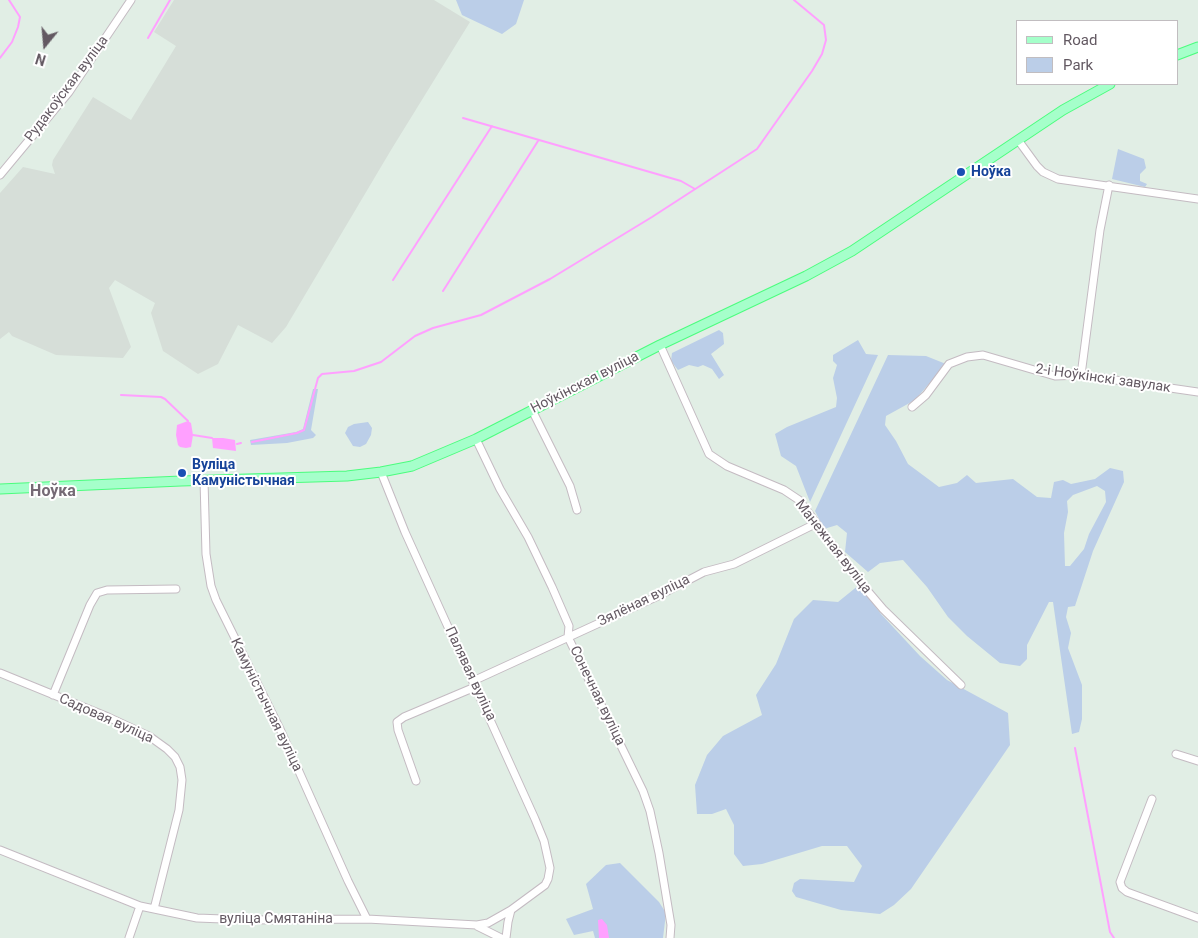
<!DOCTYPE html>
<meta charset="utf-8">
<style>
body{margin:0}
#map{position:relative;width:1198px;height:938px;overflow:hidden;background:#e1eee5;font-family:Roboto,sans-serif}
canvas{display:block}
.legend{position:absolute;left:1016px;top:20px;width:162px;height:65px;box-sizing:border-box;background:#fff;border:1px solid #c1bdc0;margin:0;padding:6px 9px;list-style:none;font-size:15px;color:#635962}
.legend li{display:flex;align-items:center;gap:10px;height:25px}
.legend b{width:25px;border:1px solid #c1bdc0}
.north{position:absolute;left:20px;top:20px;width:50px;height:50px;-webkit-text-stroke:4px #fff;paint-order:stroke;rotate:197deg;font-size:14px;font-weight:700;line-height:20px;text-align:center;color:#635962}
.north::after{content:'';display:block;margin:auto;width:18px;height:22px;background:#635962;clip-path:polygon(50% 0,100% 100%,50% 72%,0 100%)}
</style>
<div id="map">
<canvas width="1198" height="938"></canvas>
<ul class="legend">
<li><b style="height:6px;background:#a5ffca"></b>Road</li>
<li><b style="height:14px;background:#bbcee8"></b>Park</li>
</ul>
<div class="north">N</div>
</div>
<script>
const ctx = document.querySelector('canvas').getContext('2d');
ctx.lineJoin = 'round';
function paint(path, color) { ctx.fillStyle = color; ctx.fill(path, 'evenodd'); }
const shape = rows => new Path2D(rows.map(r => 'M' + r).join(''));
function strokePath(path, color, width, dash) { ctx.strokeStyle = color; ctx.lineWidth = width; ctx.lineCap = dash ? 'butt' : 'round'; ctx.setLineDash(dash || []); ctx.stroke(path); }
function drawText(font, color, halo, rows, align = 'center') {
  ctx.font = font + ' Roboto,sans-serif'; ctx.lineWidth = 4; ctx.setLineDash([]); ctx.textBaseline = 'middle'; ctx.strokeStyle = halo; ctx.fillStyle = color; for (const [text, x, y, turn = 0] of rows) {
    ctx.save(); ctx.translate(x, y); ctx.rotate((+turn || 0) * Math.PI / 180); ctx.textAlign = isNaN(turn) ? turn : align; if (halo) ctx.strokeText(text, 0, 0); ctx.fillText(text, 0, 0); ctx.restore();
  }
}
paint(shape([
 [174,0,434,0,470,22,391,150,286,327,272,343,238,325,218,364,198,374,163,351,151,313,155,303,115,280,109,288,131,347,123,358,56,355,12,336,9,332,0,339,0,193,23,167,55,174,52,165,53,160,93,97,131,120,176,46,154,32]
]), '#d6ded8');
paint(shape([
 [456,0,524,0,516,24,502,34,462,15],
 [1118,149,1144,159,1146,168,1140,174,1140,181,1147,184,1145,187,1112,179],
 [719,330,723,333,724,344,711,354,724,375,719,379,712,369,703,365,698,367,689,365,678,370,671,361,672,353],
 [858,340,866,354,878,355,810,502,796,466,781,456,775,434,787,427,836,407,837,398,833,378,837,365,833,361,833,355],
 [888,355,926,356,946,364,915,400,886,416,885,425,896,441,908,464,939,487,957,483,967,475,976,483,1013,479,1037,497,1051,498,1054,482,1063,480,1071,484,1095,479,1110,468,1123,471,1124,482,1093,551,1075,606,1068,607,1066,617,1071,633,1068,648,1082,685,1082,719,1079,732,1072,734,1053,602,1049,602,1027,645,1027,659,1020,666,1000,663,967,636,948,617,927,587,903,560,880,563,868,572,845,552,847,533,837,525,824,529,815,511],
 [1097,486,1105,491,1106,502,1089,534,1084,549,1070,566,1065,566,1064,533,1068,512,1067,501,1073,495],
 [313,389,318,389,311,430,316,435,313,438,287,443,251,445,250,440,296,432,303,429],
 [368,422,372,428,371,435,366,444,360,447,353,446,345,433,348,427,354,424],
 [859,585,881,614,920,656,947,680,1008,713,1010,745,911,889,894,905,880,914,841,910,796,897,792,891,794,883,800,879,854,882,862,866,847,846,822,846,762,864,743,866,734,854,734,825,726,809,712,814,697,814,695,785,707,755,723,736,762,715,756,695,776,664,794,619,813,600,838,602],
 [620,863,659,902,666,913,663,938,595,938,593,931,574,935,566,919,593,909,586,884,606,865]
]), '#bbcee8');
paint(shape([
 [188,421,191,423,193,435,191,447,186,448,180,447,178,445,176,435,177,425],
 [212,438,223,438,235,440,236,451,213,448],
 [602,919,607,925,609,938,599,938,598,920]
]), '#ffa0ff');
strokePath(shape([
 [148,38,170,0],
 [0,58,12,42,18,27,20,17,9,0],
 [463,118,681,181,695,189],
 [393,280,492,126],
 [443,291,538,141],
 [121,395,161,397,165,399,188,421],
 [193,435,212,438],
 [252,442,297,433,304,430,318,378,322,374,354,371,381,362,415,336,433,328,481,315,550,279,652,217,757,149,812,71,822,54,826,40,824,25,794,0],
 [237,444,241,443],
 [1075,748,1110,932,1114,938]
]), '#ffa0ff', 2);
const minor = shape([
 [1018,140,1037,166,1043,172,1058,179,1198,199],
 [0,175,69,92,131,0],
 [660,345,709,454,727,466,784,490,799,500,860,582,883,609,961,685],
 [1081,375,1100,230,1109,185],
 [912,407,926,395,949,364,967,357,983,355,1055,376,1081,375,1198,392],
 [532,410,570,486,577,510],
 [476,439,500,489,528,537,552,587,569,626,568,637,643,791,650,811,659,853,671,925,670,938],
 [204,480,206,554,211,586,216,600,280,729,348,881,367,919],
 [0,673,108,717,149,736,167,749,175,757,180,767,182,780,179,810,154,909],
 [473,681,656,597,704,572,734,564,815,524],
 [53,695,90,605,97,593,107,590,176,589],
 [1176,754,1198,761],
 [416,781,398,730,397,722,404,717,475,687],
 [1152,799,1120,882,1122,888,1127,892,1198,918],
 [0,850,140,906,197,918,249,920,367,919,477,925,488,923,511,910,545,885,548,879,550,868,544,841,535,819,405,532,381,472],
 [477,926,501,938],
 [129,938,140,906],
 [506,938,508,922,511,910]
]);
const major = shape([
 [1177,55,1198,47],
 [0,489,181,481,347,476,381,472,412,466,476,439,660,345,806,276,852,251,1063,110,1110,84]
]);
strokePath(minor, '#c4bbc2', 9);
strokePath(major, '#4bfd7e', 11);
strokePath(minor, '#fff', 7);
strokePath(major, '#a5ffca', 9);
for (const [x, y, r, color] of [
 [961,172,5,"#1a4fb4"],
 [182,473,5,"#1a4fb4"]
]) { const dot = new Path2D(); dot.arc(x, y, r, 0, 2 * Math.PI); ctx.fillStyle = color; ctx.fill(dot); strokePath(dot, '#fff', 2); }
drawText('14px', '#635962', '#fff', [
 ["Рудакоўская вуліца",67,89,-53],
 ["2-і Ноўкінскі завулак",1103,379,8],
 ["Ноўкінская вуліца",585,383,-27],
 ["Манежная вуліца",833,547,52],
 ["Зялёная вуліца",644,601,-26],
 ["Палявая вуліца",470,674,65],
 ["Сонечная вуліца",597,696,64],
 ["Камуністычная вуліца",266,705,64],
 ["Садовая вуліца",106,719,24],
 ["вуліца Смятаніна",276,919]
]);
drawText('bold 14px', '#164399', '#fff', [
 ["Ноўка",971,172],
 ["Вуліца",192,465],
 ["Камуністычная",192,481]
], 'left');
drawText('bold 16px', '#756a75', '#fff', [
 ["Ноўка",53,492]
]);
</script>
